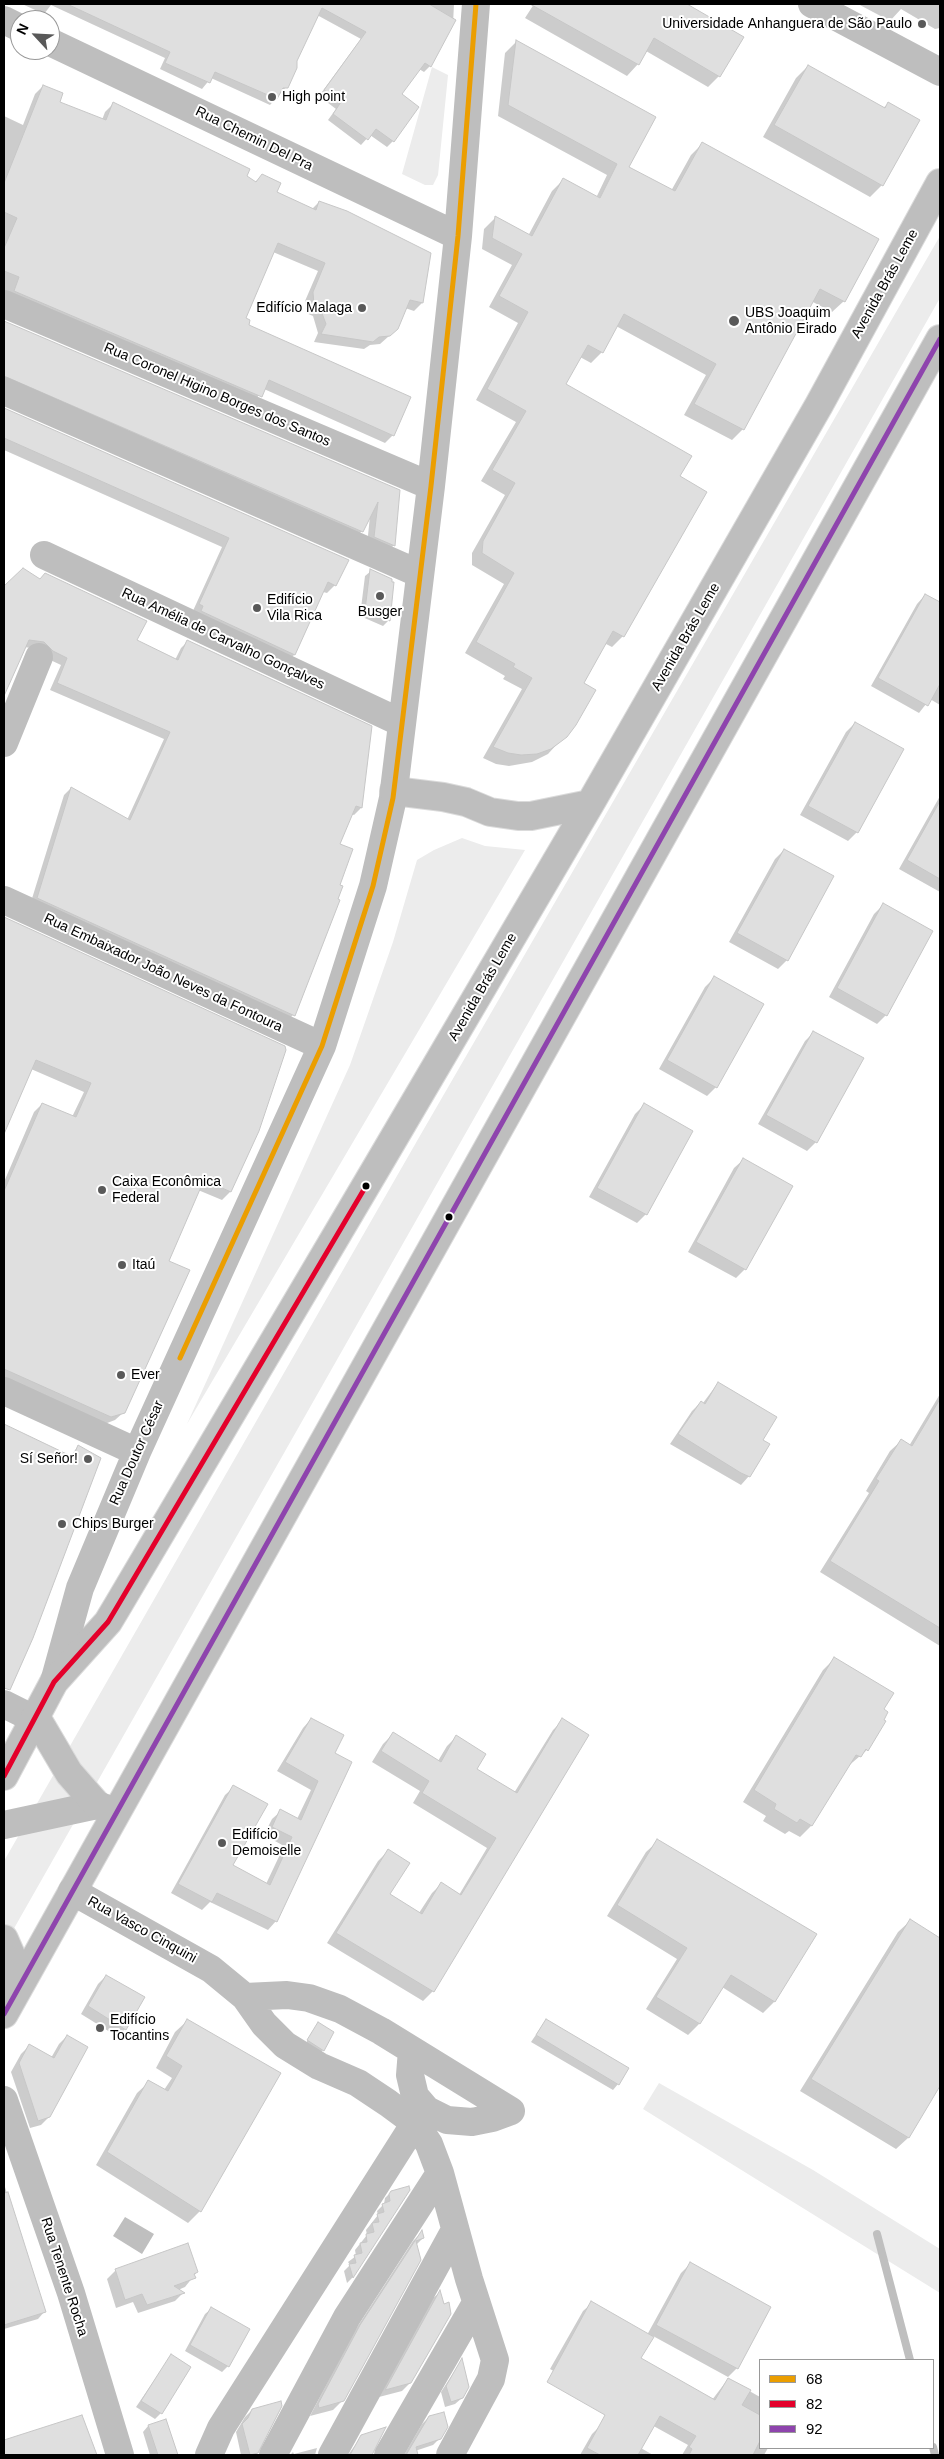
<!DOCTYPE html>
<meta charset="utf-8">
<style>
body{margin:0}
#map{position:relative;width:944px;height:2459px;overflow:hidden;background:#fff;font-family:Helvetica,sans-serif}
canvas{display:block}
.frame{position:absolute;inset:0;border:5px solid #000;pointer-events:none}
.legend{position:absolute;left:759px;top:2359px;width:175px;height:90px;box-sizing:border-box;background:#fff;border:1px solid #999;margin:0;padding:6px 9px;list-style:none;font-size:15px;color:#000}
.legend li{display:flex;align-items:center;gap:10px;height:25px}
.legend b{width:25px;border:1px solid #999}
.north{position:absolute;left:10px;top:10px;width:50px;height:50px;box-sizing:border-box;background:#fff;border:1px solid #999;border-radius:50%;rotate:295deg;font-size:14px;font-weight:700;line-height:20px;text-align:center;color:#000}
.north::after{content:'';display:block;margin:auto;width:18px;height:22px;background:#595959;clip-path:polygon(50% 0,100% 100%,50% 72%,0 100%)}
</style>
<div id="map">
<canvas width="944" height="2459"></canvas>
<div class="frame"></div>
<ul class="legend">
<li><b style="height:6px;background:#eb9e00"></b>68</li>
<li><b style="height:6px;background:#e4002b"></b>82</li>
<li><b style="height:6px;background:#8e44ad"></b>92</li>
</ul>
<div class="north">N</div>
</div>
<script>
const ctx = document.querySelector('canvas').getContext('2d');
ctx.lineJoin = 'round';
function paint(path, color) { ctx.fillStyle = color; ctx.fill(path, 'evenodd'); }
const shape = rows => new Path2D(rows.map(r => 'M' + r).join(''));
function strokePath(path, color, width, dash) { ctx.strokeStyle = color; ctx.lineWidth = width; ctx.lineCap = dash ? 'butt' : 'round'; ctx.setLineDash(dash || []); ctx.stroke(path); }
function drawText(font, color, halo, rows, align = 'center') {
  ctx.font = font + ' Helvetica,sans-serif'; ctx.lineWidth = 4; ctx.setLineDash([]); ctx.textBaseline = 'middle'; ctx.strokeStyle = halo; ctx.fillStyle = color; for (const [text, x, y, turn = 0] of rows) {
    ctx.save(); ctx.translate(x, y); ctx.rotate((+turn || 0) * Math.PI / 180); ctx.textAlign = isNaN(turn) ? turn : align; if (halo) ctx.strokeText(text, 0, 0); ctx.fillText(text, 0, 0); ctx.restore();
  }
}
paint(shape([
 [432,67,448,75,438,175,433,185,425,185,402,174],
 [940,236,940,298,4,1946,4,1861,421,1134],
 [462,838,485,846,525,850,187,1424,350,1065,393,942,417,860,434,850],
 [659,2083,813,2170,940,2249,940,2293,643,2109]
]), '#ececec');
paint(shape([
 [125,2217,154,2234,142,2254,113,2236]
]), '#bfbfbf');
paint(shape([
 [22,4,454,4,453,24,430,66,424,72,419,69,400,95,393,141,387,147,370,135,361,145,328,120,336,109,319,96,361,39,317,15,296,61,286,87,270,105,211,78,202,89,160,69,165,58,51,5,44,14],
 [534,4,683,4,742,37,719,76,708,87,646,51,638,64,627,76,525,18],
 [858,4,940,4,940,28,935,29,901,9,890,21],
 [516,42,628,167,671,191,691,155,702,144,844,301,832,312,811,301,743,429,732,440,684,415,706,375,616,326,602,352,591,363,580,357,564,385,679,477,705,493,623,636,612,647,604,643,582,683,559,742,548,754,532,762,509,766,496,764,483,758,522,689,503,679,505,676,465,653,504,584,472,565,472,553,505,495,481,481,516,422,476,400,518,323,489,307,512,265,482,249,484,229,495,218,528,236,552,191,563,180,596,198,607,175,498,116,505,53],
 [808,66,883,108,888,104,882,185,870,197,763,137,796,78],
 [43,86,58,103,102,120,105,112,113,104,255,182,262,176,276,192,312,209,319,202,429,253,422,303,414,311,405,308,397,329,380,344,370,345,364,349,314,342,318,333,313,316,306,313,305,301,318,271,273,252,244,319,248,325,393,435,385,443,264,389,252,404,4,298,4,116,23,125,35,94],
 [4,322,399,491,394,545,386,553,367,545,370,516,362,531,354,539,4,385],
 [4,409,348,561,335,585,327,593,323,592,294,655,286,663,192,613,222,547,4,450],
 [23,570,135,640,175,660,181,648,188,641,371,727,361,808,354,815,351,814,338,845,339,886,337,899,339,901,293,1015,286,1022,30,905,64,795,71,788,127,820,164,739,50,690,61,665,46,658,38,649,24,647,4,693,4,588],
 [371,571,393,583,388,621,383,626,360,616,365,576],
 [925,595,940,604,940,705,930,699,919,713,871,686,917,604],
 [855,723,857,832,848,841,800,815,846,732],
 [940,796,940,892,899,869],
 [784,850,787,960,778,969,729,942,775,859],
 [883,905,886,1015,877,1024,829,997,874,914],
 [4,918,284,1047,258,1130,230,1192,222,1200,198,1190,167,1262,124,1412,115,1420,102,1425,4,1381,4,1182,34,1112,42,1104,72,1117,84,1092,31,1069,4,1116],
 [714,978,716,1087,707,1096,659,1069,705,987],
 [814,1032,816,1142,807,1151,758,1124,805,1041],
 [644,1105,646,1214,637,1223,589,1197,635,1114],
 [743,1160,791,1186,745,1269,736,1278,688,1252,734,1168],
 [718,1383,761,1441,749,1476,741,1485,670,1444,692,1411,701,1402,703,1403],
 [940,1394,940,1646,820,1572,869,1493,866,1491,890,1451,901,1441,909,1446],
 [4,1425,70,1457,78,1446,54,1568,4,1529],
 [4,1546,56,1572,12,1683,4,1690],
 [834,1659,882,1710,867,1750,846,1768,811,1826,800,1837,789,1831,785,1834,763,1821,766,1816,743,1802,823,1670],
 [311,1719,333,1754,276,1921,268,1930,210,1902,202,1910,171,1893,225,1795,234,1787,231,1866,266,1884,284,1846,264,1835,272,1819,281,1811,297,1819,311,1790,277,1771,303,1728],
 [563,1720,433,1991,423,2001,327,1943,378,1861,388,1851,389,1895,419,1913,432,1893,441,1884,459,1895,487,1848,413,1803,420,1791,372,1762,383,1744,393,1734,438,1761,447,1746,456,1737,475,1769,514,1793,553,1730],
 [658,1841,815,1935,774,2002,763,2013,722,1987,699,2024,688,2035,646,2009,677,1959,607,1916,646,1852],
 [910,1921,940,1939,940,2084,908,2138,896,2149,800,2091,898,1932],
 [106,1976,125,2029,118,2037,81,2014,98,1984],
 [546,2020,618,2084,613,2090,531,2042],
 [187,2021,279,2074,200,2211,188,2223,96,2165,137,2093,149,2082,164,2090,172,2078,156,2068,175,2032],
 [318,2023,323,2050,321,2053,306,2043],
 [67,2036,49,2117,41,2125,30,2128,11,2072,21,2054,29,2046,51,2058,59,2044],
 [4,2184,45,2311,38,2319,4,2329],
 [409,2190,352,2278,347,2283,344,2271,350,2265,348,2262,356,2256,355,2250,367,2235,366,2230,378,2215,377,2211,384,2204,385,2198,391,2192],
 [421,2233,423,2238,416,2245,343,2400,333,2410,310,2416,352,2335,413,2241],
 [690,2264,770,2308,737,2368,728,2377,653,2336,640,2359,712,2400,728,2379,760,2397,760,2448,768,2448,764,2455,682,2455,688,2445,550,2369,583,2311,592,2303,647,2335,681,2273],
 [116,2270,197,2272,185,2287,178,2290,183,2293,175,2301,138,2313,133,2302,116,2308,107,2279],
 [440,2292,410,2383,402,2391,379,2397,432,2299],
 [211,2309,228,2366,222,2372,185,2351,205,2314],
 [171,2356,161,2413,155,2419,136,2407],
 [461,2361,462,2398,455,2404,445,2407,441,2392],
 [280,2406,256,2455,241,2455,236,2432,245,2417,252,2410],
 [82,2416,96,2455,4,2455,4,2441],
 [429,2417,440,2438,433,2445,415,2451,416,2455,404,2455,422,2424],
 [165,2421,177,2455,150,2455,143,2432,148,2426],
 [601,2425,653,2455,580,2455,592,2434],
 [361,2437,373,2447,371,2455,348,2455],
 [317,2448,315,2455,290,2455,293,2452,294,2454]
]), '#0003');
strokePath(shape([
 [877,2234,910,2360],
 [933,2447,935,2455]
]), '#bfbfbf', 8);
const building = shape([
 [67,4,429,4,456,20,431,67,425,63,402,94,419,107,394,142,376,129,368,140,333,114,341,102,324,90,366,32,322,8,297,61,297,68,288,88,283,88,277,99,215,72,210,83,165,63,170,52,67,4],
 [530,4,687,4,744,37,720,77,654,38,639,65,530,4],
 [516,40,656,117,629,167,675,191,702,142,879,239,845,302,820,289,744,430,694,404,716,364,624,314,603,353,588,345,566,384,692,456,680,476,707,492,624,637,613,631,584,683,596,690,576,725,567,737,551,749,537,754,521,755,508,753,493,747,532,678,513,667,515,664,476,642,514,573,482,553,483,541,515,483,492,470,526,411,487,389,528,312,499,296,522,254,492,238,495,216,532,236,563,178,600,198,617,164,508,105,516,40],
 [808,65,885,108,888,102,920,120,883,186,774,125,808,65],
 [43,85,63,93,60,102,106,120,113,102,250,169,247,176,256,182,262,174,281,183,277,192,316,210,319,201,347,211,431,253,423,303,410,300,398,329,390,336,379,337,373,342,321,334,326,324,320,308,314,305,313,292,325,263,278,243,246,318,250,320,249,325,411,397,394,436,269,380,262,397,14,291,19,277,4,271,4,248,17,218,4,212,4,183,43,85],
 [4,321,400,490,395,546,374,537,378,502,363,532,4,376,4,321],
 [4,408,349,560,336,586,328,582,295,655,201,611,203,606,199,604,229,538,4,438,4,408],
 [23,568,40,579,45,573,147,621,137,640,178,660,187,640,372,726,362,808,356,806,340,844,353,849,340,885,343,886,338,899,340,900,295,1016,37,898,71,787,130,820,170,732,57,683,67,658,53,651,44,642,29,640,4,696,4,586,23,568],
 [370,569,392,579,392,582,394,582,390,621,365,610,370,569],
 [925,594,940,602,940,684,928,706,878,678,925,594],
 [855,722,904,749,858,833,808,806,855,722],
 [940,801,940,879,907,860,940,801],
 [784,849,834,876,788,961,737,933,784,849],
 [883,903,933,931,887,1016,837,988,883,903],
 [4,917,285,1046,286,1050,259,1131,231,1192,204,1180,169,1261,190,1270,125,1413,111,1417,4,1369,4,1191,42,1103,76,1117,91,1083,36,1060,4,1134,4,917],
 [714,976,764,1004,717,1088,667,1060,714,976],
 [813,1031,864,1058,817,1143,766,1115,813,1031],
 [644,1103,693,1131,647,1215,597,1188,644,1103],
 [743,1158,793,1186,746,1270,696,1242,743,1158],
 [718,1382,777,1417,763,1440,770,1444,750,1477,741,1473,678,1434,701,1401,705,1404,718,1382],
 [940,1399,940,1628,830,1561,879,1481,876,1479,901,1439,912,1446,940,1399],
 [4,1424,73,1457,78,1445,101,1458,33,1638,10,1690,4,1688,4,1424],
 [834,1657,894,1693,884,1709,888,1712,884,1720,886,1721,868,1751,866,1749,861,1757,856,1755,812,1826,800,1819,797,1823,774,1809,776,1804,754,1790,834,1657],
 [311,1718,344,1735,335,1753,352,1762,277,1922,217,1893,212,1902,178,1884,233,1785,268,1804,233,1865,270,1885,292,1837,272,1827,280,1809,301,1820,318,1781,285,1762,311,1718],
 [562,1718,589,1735,434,1992,336,1933,388,1849,410,1863,390,1894,422,1914,441,1882,461,1895,496,1838,422,1793,429,1781,381,1751,393,1732,441,1762,456,1735,486,1754,477,1769,517,1793,562,1718],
 [657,1839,817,1934,775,2002,731,1975,700,2024,656,1997,687,1948,617,1905,657,1839],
 [910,1919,940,1938,940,2086,909,2138,811,2079,910,1919],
 [106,1975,145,1997,126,2030,88,2006,106,1975],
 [187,2019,281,2073,201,2212,107,2152,148,2080,168,2091,182,2066,166,2056,187,2019],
 [546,2019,629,2068,619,2085,536,2035,546,2019],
 [318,2022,334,2032,324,2051,307,2040,318,2022],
 [67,2035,88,2047,50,2117,38,2121,19,2063,29,2044,54,2058,67,2035],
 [409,2186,410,2190,353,2278,349,2264,356,2263,354,2255,362,2253,360,2243,367,2242,366,2234,374,2232,372,2223,379,2222,377,2214,384,2212,382,2204,390,2201,389,2194,391,2191,409,2186],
 [8,2192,46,2312,4,2325,4,2193,8,2192],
 [422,2230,424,2238,416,2241,421,2260,344,2401,319,2408,318,2404,360,2325,422,2230],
 [188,2243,198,2272,194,2274,196,2278,174,2286,185,2293,147,2305,142,2294,125,2300,115,2269,188,2243],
 [690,2262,771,2307,738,2369,656,2325,690,2262],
 [440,2290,444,2304,449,2302,451,2314,411,2383,385,2390,440,2290],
 [591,2301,654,2337,641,2358,715,2400,728,2378,751,2390,742,2405,760,2415,760,2441,753,2455,689,2455,692,2449,689,2447,696,2436,660,2416,638,2455,600,2455,587,2448,605,2415,547,2382,591,2301],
 [211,2307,250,2329,229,2367,190,2345,211,2307],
 [171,2354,191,2367,162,2414,141,2401,171,2354],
 [462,2358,469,2387,463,2398,451,2402,446,2386,462,2358],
 [281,2401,282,2406,258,2453,250,2455,242,2424,248,2418,252,2409,281,2401],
 [444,2412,448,2427,441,2439,416,2447,418,2455,406,2455,429,2416,444,2412],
 [82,2415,97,2455,4,2455,4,2440,82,2415],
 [166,2419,178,2455,158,2455,148,2425,166,2419],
 [386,2427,372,2455,350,2455,361,2435,386,2427]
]);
paint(building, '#dfdfdf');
strokePath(building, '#c7c7c7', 1);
const major = shape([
 [394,791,443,797,466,802,490,812,518,816,531,816,590,804],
 [36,1717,69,1773,97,1805],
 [4,1776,54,1682,108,1622,117,1607,378,1165,590,804,819,405,940,183],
 [4,1939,11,1955,17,1990],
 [4,2014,940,339]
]);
strokePath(major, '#dbdbdb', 30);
strokePath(shape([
 [812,4,940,72],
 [4,20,20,28],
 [50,42,458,236],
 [4,304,431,486],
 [4,391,420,574],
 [44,555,402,723],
 [4,743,39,657],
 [4,900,322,1046],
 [4,1391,137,1452],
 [54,1682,80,1588,137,1452,322,1046,373,886,393,798,431,486,458,236,476,4],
 [4,1704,34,1719],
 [4,1825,97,1805,116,1812],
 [72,1891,211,1969,245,1997,264,2024,285,2045,319,2066,358,2083,388,2103,415,2123,429,2144,440,2173,469,2279,495,2360,491,2379,450,2455],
 [245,1997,287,1995,309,1998,340,2009,381,2031,511,2111],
 [412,2050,410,2075,415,2096,427,2110],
 [4,2100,71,2293,120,2455],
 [209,2455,221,2428,415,2123,427,2110,447,2120,472,2122,492,2118,511,2111],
 [273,2455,347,2317,440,2173],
 [332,2455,455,2230],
 [388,2455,476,2303]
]), '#bebebe', 28);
strokePath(major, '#bebebe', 28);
strokePath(shape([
 [180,1358,322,1046,373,886,393,798,431,486,458,236,476,4]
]), '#eb9e00', 5);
strokePath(shape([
 [4,1776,54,1682,108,1622,117,1607,366,1186]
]), '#e4002b', 5);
strokePath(shape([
 [4,2014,940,339]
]), '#8e44ad', 5);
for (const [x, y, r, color] of [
 [922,24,5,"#595959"],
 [272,97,5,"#595959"],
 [362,308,5,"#595959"],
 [734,321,6,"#595959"],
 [380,596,5,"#595959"],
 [257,608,5,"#595959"],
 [366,1186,4.5,"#000"],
 [102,1190,5,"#595959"],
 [449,1217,4.5,"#000"],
 [122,1265,5,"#595959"],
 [121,1375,5,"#595959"],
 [88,1459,5,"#595959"],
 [62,1524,5,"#595959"],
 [222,1843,5,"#595959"],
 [100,2028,5,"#595959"]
]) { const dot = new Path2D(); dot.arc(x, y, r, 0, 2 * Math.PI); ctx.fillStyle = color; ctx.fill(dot); strokePath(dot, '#fff', 2); }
drawText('14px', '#000', '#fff', [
 ["Universidade Anhanguera de São Paulo",912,24,"right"],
 ["High point",282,97],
 ["Edifício Malaga",352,308,"right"],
 ["UBS Joaquim",745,313],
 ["Antônio Eirado",745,329],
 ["Edifício",267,600],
 ["Vila Rica",267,616],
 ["Busger",380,612,"center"],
 ["Caixa Econômica",112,1182],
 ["Federal",112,1198],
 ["Itaú",132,1265],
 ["Ever",131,1375],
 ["Sí Señor!",78,1459,"right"],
 ["Chips Burger",72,1524],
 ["Edifício",232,1835],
 ["Demoiselle",232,1851],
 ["Edifício",110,2020],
 ["Tocantins",110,2036]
], 'left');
drawText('14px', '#000', '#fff', [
 ["Rua Chemin Del Pra",254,139,26],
 ["Avenida Brás Leme",885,284,-61],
 ["Rua Coronel Higino Borges dos Santos",217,395,23],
 ["Avenida Brás Leme",686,637,-60],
 ["Rua Amélia de Carvalho Gonçalves",223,639,25],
 ["Rua Embaixador João Neves da Fontoura",163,973,25],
 ["Avenida Brás Leme",483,987,-60],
 ["Rua Doutor César",137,1453,-66],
 ["Rua Vasco Cinquini",142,1930,29],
 ["Rua Tenente Rocha",64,2277,72]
]);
</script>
